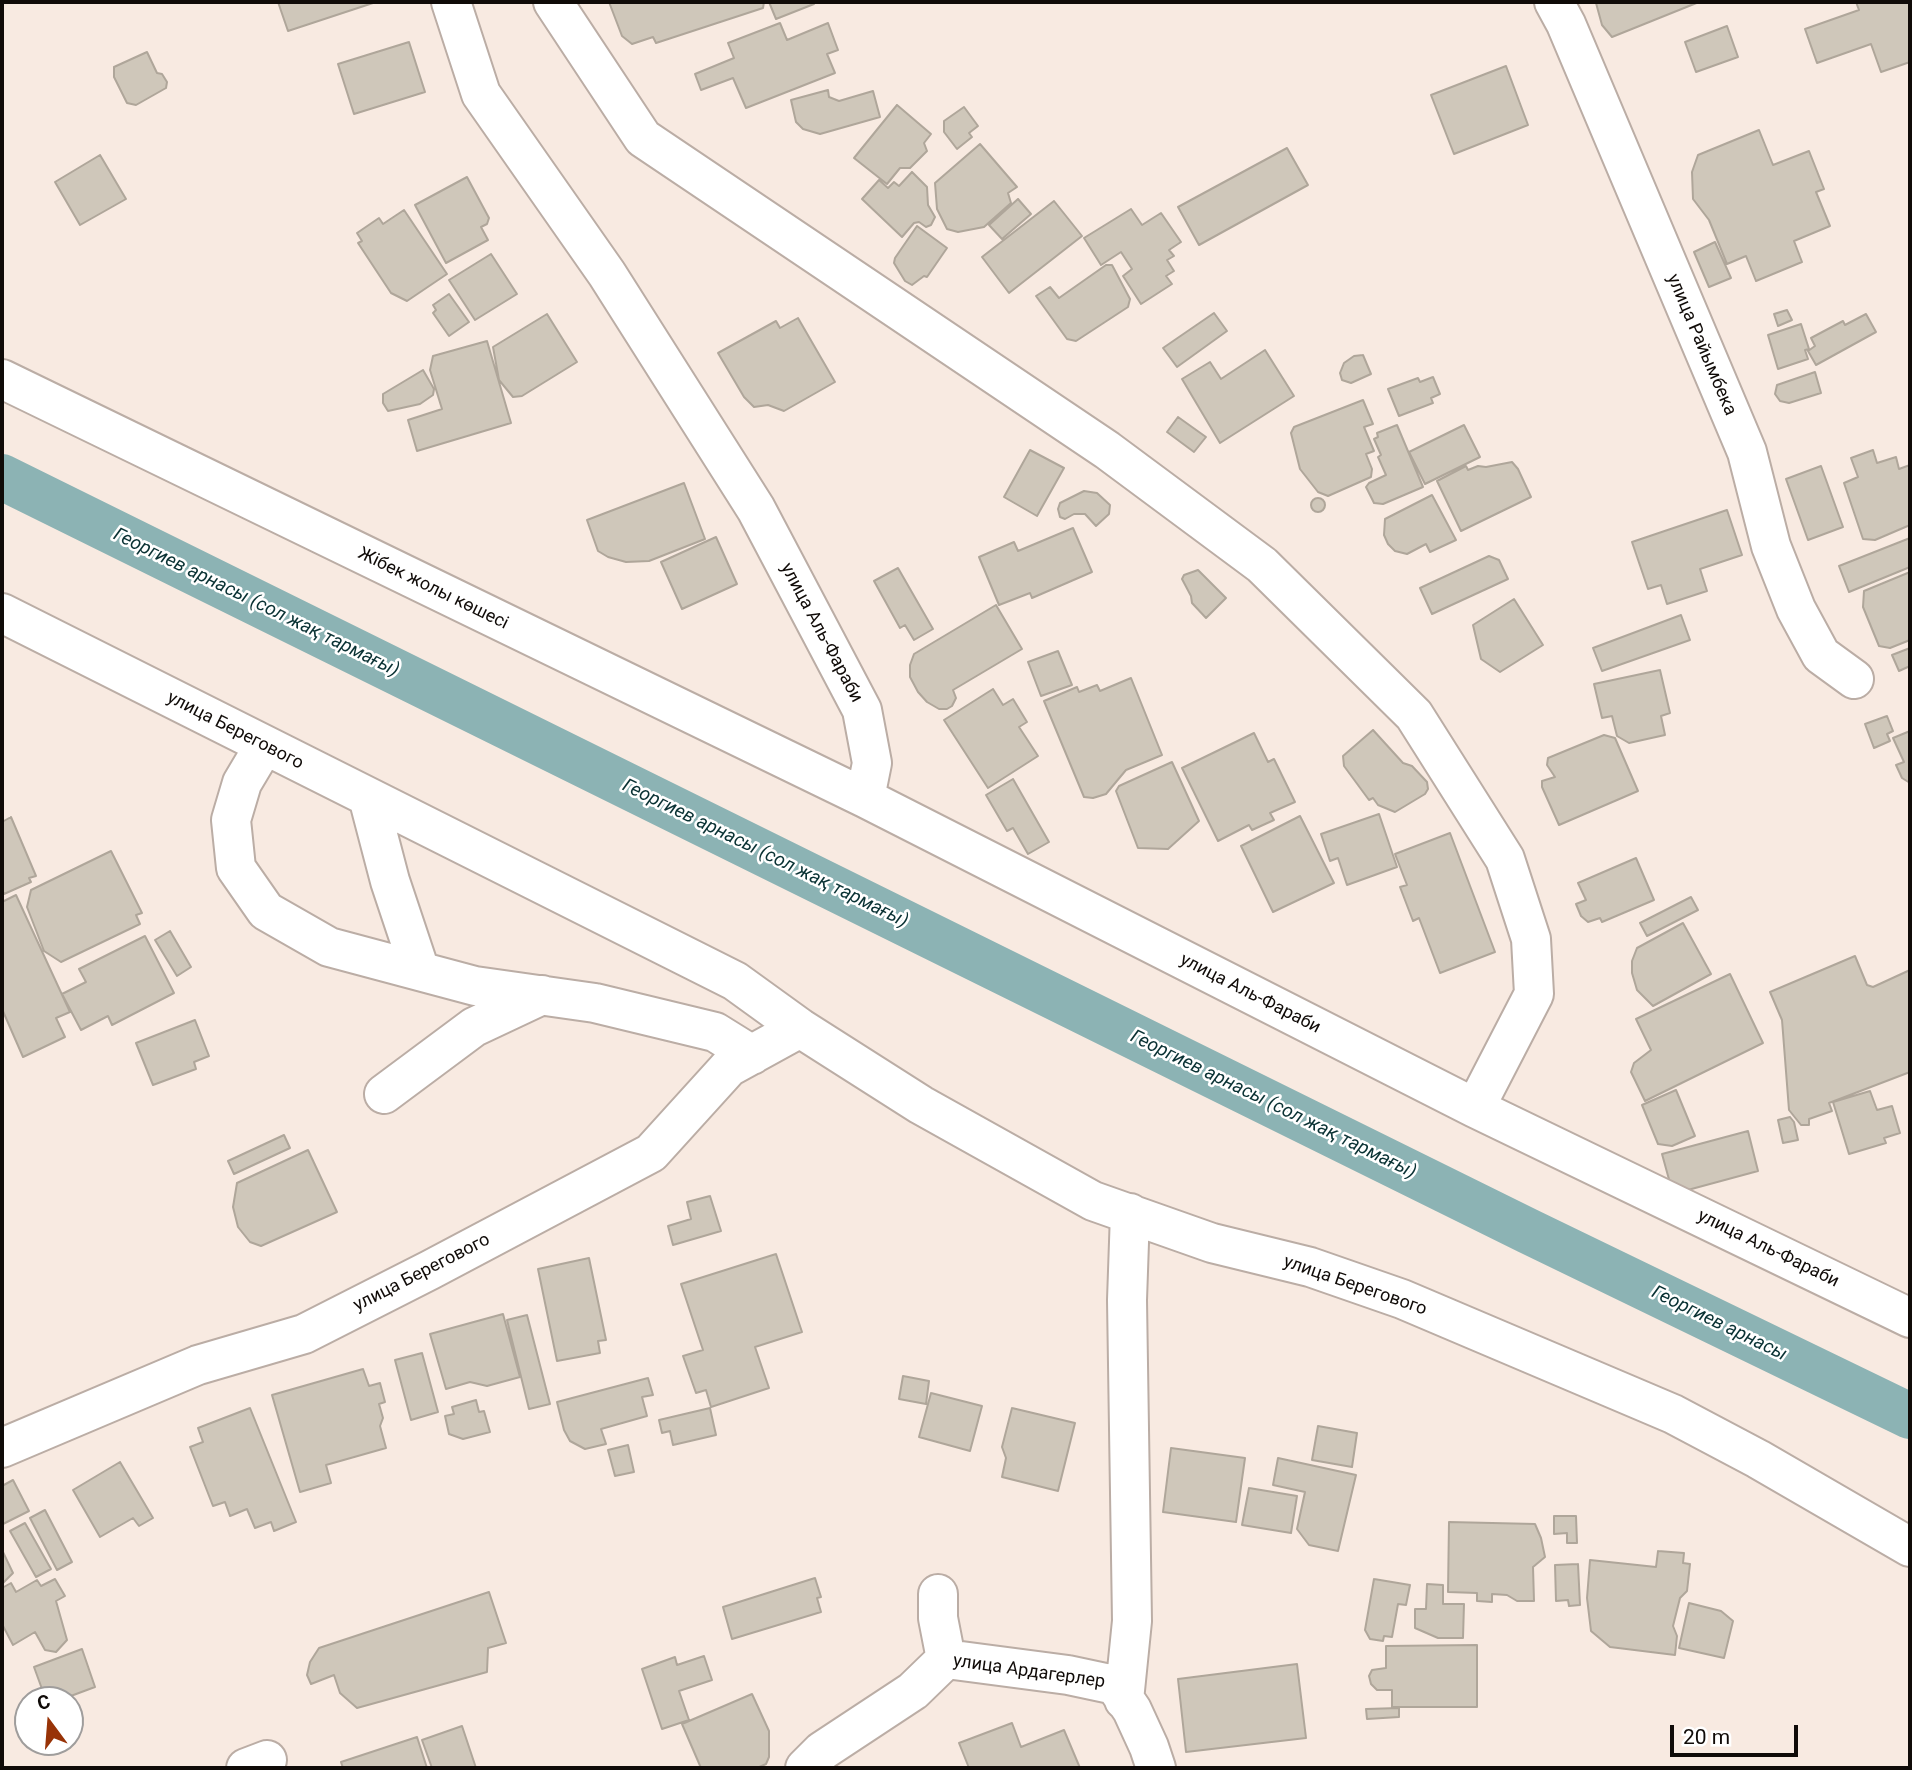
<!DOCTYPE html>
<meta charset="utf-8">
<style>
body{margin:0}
#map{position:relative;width:1912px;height:1770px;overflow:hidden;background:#f8eae1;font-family:Roboto,sans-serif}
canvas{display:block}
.frame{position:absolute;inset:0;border:4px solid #100b08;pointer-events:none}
.north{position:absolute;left:14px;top:1686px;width:70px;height:70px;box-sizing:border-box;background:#fff;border:2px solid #9f9d9c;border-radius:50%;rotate:344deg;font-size:19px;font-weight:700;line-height:28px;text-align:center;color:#100b08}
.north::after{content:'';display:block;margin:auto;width:24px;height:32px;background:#983307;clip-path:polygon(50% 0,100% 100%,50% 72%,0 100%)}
.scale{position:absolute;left:1670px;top:1725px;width:128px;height:32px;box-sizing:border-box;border:4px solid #100b08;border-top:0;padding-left:9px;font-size:21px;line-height:24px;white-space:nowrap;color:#100b08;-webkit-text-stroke:5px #fff;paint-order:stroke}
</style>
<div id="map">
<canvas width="1912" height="1770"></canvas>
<div class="frame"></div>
<div class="north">С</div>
<div class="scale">20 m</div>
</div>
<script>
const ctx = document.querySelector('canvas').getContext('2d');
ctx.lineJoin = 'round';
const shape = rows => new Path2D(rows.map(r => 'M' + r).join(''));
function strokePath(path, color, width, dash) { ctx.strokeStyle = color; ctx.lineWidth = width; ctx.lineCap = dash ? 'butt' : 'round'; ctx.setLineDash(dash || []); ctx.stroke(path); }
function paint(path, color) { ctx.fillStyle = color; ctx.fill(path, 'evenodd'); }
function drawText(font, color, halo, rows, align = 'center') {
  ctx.font = font + ' Roboto,sans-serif'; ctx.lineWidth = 5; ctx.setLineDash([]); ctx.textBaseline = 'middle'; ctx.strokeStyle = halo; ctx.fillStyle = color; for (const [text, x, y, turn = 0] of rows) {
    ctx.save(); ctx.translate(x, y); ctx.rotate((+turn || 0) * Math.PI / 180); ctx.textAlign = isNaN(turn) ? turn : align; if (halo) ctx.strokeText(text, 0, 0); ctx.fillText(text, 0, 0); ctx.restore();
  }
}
strokePath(shape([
 [2,477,1528,1231,1910,1416]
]), '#8cb3b4', 46);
const building = shape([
 [278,2,376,2,288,31,278,2],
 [609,2,764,2,763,8,656,43,653,37,632,44,622,36,609,2],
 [769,2,813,2,814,4,776,19,769,2],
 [1699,2,1612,37,1602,25,1596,3,1699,2],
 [1856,2,1910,2,1910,62,1881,72,1871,44,1817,63,1805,29,1859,10,1856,2],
 [780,23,787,40,828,23,838,50,827,54,835,73,746,108,733,78,701,90,695,74,734,58,728,43,780,23],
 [1727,26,1738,57,1696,72,1685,42,1727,26],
 [409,42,425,92,354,114,338,64,409,42],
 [147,52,157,73,162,74,167,82,166,88,136,105,127,103,114,77,114,67,147,52],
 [1506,66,1528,125,1454,154,1431,95,1506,66],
 [828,90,829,97,839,101,873,91,880,117,820,134,803,129,796,122,791,100,828,90],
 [897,105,931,134,924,143,927,151,910,168,900,168,887,184,854,158,897,105],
 [964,107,978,126,969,133,972,137,957,149,944,132,944,121,964,107],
 [1759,130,1773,165,1809,151,1824,189,1816,192,1830,226,1794,241,1802,262,1756,281,1746,256,1727,264,1709,220,1693,199,1692,172,1698,155,1759,130],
 [980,144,1017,187,1008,193,1011,203,984,227,958,232,947,229,937,209,935,183,980,144],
 [1287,148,1308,185,1199,245,1178,207,1287,148],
 [100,155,126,199,80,225,55,182,100,155],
 [912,172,927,187,928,205,935,217,931,225,926,227,919,222,914,223,902,237,862,199,879,180,888,188,894,182,899,186,912,172],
 [467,177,489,218,487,224,481,227,488,240,446,263,415,205,467,177],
 [1018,199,1031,214,1002,239,989,225,1018,199],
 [1054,201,1082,236,1009,293,982,257,1054,201],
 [1131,209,1142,225,1161,213,1181,242,1169,250,1174,256,1167,260,1174,271,1166,276,1172,284,1141,304,1123,276,1132,269,1121,252,1101,265,1084,238,1131,209],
 [404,210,447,274,407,301,391,293,358,243,362,241,357,233,379,218,383,224,404,210],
 [917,226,947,248,927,277,924,276,912,285,905,281,894,263,895,258,917,226],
 [1715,242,1731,278,1709,287,1694,252,1715,242],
 [491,254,517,294,475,320,449,280,491,254],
 [1106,265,1112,265,1130,299,1128,307,1076,341,1067,339,1036,296,1050,287,1059,298,1106,265],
 [449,294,469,322,449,336,433,313,436,310,433,305,449,294],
 [1787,310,1792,320,1778,326,1774,314,1787,310],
 [1214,313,1227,331,1177,367,1163,348,1214,313],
 [547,314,577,362,522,396,513,397,499,380,493,347,547,314],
 [1866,314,1876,332,1816,365,1808,351,1815,346,1811,338,1843,321,1845,325,1866,314],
 [798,318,835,382,784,411,768,405,754,407,744,397,718,353,776,321,780,328,798,318],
 [1801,324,1809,349,1805,350,1808,359,1778,369,1768,335,1801,324],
 [487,341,511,423,417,451,408,420,442,409,430,370,433,356,487,341],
 [1265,350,1294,396,1220,443,1182,379,1210,362,1221,379,1265,350],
 [1363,355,1371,374,1351,383,1342,380,1340,373,1344,363,1354,356,1363,355],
 [423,370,434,389,433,395,420,404,388,411,383,403,383,394,423,370],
 [1815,372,1821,393,1789,403,1780,401,1775,394,1777,385,1815,372],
 [1433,377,1440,394,1431,398,1433,403,1399,416,1388,389,1418,378,1420,382,1433,377],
 [1363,400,1373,424,1364,427,1374,451,1366,454,1372,469,1371,477,1328,496,1318,492,1300,469,1291,433,1294,427,1363,400],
 [1178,417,1206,437,1194,452,1167,432,1178,417],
 [1397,425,1423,487,1383,504,1374,503,1366,487,1369,483,1386,475,1378,457,1381,455,1374,439,1378,437,1377,433,1397,425],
 [1464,425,1480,457,1425,484,1409,452,1464,425],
 [1030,450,1064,468,1037,516,1004,497,1030,450],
 [1873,450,1877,463,1896,457,1899,469,1910,465,1910,525,1875,540,1863,539,1844,483,1858,477,1851,458,1873,450],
 [1512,462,1518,469,1531,497,1461,531,1437,481,1466,466,1468,470,1478,466,1486,467,1512,462],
 [1821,466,1843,527,1808,540,1786,479,1821,466],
 [684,483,705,539,649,561,626,562,608,557,598,551,587,520,684,483],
 [1084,491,1097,493,1110,505,1109,514,1096,526,1085,514,1074,514,1065,519,1060,517,1058,509,1060,503,1084,491],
 [1432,495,1456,540,1430,552,1426,544,1407,554,1395,551,1388,544,1384,535,1385,519,1432,495],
 '1311 505a7 7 0 1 1 14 0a7 7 0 1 1-14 0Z',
 [1727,510,1742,555,1700,569,1707,591,1667,604,1661,585,1648,589,1632,542,1727,510],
 [1073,528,1092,572,1032,598,1030,593,999,605,979,557,1014,542,1018,551,1073,528],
 [716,537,737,584,682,609,661,562,716,537],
 [1910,538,1910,567,1849,592,1839,566,1910,538],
 [1489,556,1499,560,1508,579,1432,614,1420,588,1489,556],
 [898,568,933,629,914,640,905,625,900,628,874,581,898,568],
 [1198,570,1226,598,1206,618,1192,603,1191,596,1182,579,1184,575,1198,570],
 [1910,572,1910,640,1890,648,1879,646,1863,607,1864,591,1910,572],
 [1514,599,1543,645,1500,672,1481,659,1473,625,1514,599],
 [996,605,1022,649,953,690,956,698,952,706,947,709,939,709,927,702,918,692,910,677,910,665,914,654,996,605],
 [1681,615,1690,640,1602,671,1593,648,1681,615],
 [1910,648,1910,666,1899,671,1892,655,1910,648],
 [1058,651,1072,685,1041,696,1028,662,1058,651],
 [1660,670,1670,713,1661,716,1665,735,1629,743,1617,736,1612,716,1602,718,1594,684,1660,670],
 [1131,678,1162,755,1126,770,1106,794,1093,798,1084,797,1044,701,1077,687,1079,692,1097,685,1100,691,1131,678],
 [993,689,1003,705,1013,699,1027,722,1019,727,1038,756,988,788,944,720,993,689],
 [1887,716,1893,731,1887,734,1890,741,1874,748,1865,724,1887,716],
 [1373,730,1403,763,1412,766,1427,782,1428,789,1425,794,1395,812,1378,805,1373,798,1369,800,1344,766,1343,756,1373,730],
 [1910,731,1910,783,1902,778,1896,765,1904,762,1893,738,1910,731],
 [1254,733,1268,762,1274,759,1295,802,1270,813,1274,820,1252,830,1249,825,1218,841,1182,768,1254,733],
 [1604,735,1615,738,1638,791,1559,825,1542,787,1542,781,1555,777,1547,765,1548,758,1604,735],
 [1172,762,1199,821,1168,849,1138,848,1116,791,1119,786,1172,762],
 [1013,779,1049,842,1028,854,1013,828,1007,831,986,795,1013,779],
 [1379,814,1397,867,1347,885,1338,858,1330,861,1321,834,1379,814],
 [1300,816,1334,883,1273,912,1241,846,1300,816],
 [11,817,36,876,29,878,31,882,4,894,2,889,2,822,11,817],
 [1450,833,1495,952,1440,973,1419,918,1413,921,1400,887,1407,885,1395,854,1450,833],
 [111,851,142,913,136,915,140,924,61,962,44,951,27,907,31,890,111,851],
 [1636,858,1654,900,1602,922,1600,918,1588,922,1581,916,1576,904,1586,900,1578,883,1636,858],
 [16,895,70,1012,56,1018,65,1037,23,1057,2,1009,2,902,16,895],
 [1691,897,1698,910,1647,936,1640,923,1691,897],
 [1683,923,1711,974,1653,1006,1637,990,1632,973,1632,961,1637,948,1683,923],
 [170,931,191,967,177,976,155,940,170,931],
 [145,936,174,993,112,1025,108,1016,81,1030,62,994,86,982,79,969,145,936],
 [1855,956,1867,985,1873,987,1910,970,1910,1072,1829,1103,1832,1111,1809,1119,1809,1125,1801,1125,1789,1110,1782,1020,1770,992,1855,956],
 [1730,974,1763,1043,1645,1101,1631,1072,1634,1063,1651,1050,1636,1019,1730,974],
 [195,1020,209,1056,194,1062,196,1069,153,1085,136,1043,195,1020],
 [1676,1090,1695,1136,1672,1146,1658,1144,1642,1105,1676,1090],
 [1870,1091,1877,1110,1892,1106,1900,1133,1884,1138,1886,1143,1849,1154,1833,1102,1870,1091],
 [1790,1117,1794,1122,1798,1140,1783,1143,1778,1120,1790,1117],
 [1748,1131,1758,1171,1673,1194,1662,1154,1748,1131],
 [284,1135,290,1148,234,1174,228,1161,284,1135],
 [308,1150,337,1212,261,1246,250,1242,238,1227,233,1207,237,1183,308,1150],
 [710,1196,721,1231,673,1245,668,1226,691,1219,687,1202,710,1196],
 [776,1254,802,1332,755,1347,769,1388,711,1407,706,1390,696,1393,683,1356,703,1350,681,1284,776,1254],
 [589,1258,606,1340,598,1341,600,1353,557,1361,538,1269,589,1258],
 [503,1314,520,1377,487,1386,470,1382,446,1389,430,1334,503,1314],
 [527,1315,550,1404,529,1409,507,1320,527,1315],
 [422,1353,438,1412,411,1420,395,1360,422,1353],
 [363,1369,369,1386,380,1383,385,1402,379,1404,383,1418,380,1426,386,1448,326,1465,331,1483,300,1492,272,1395,363,1369],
 [903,1376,929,1381,926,1404,899,1399,903,1376],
 [648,1378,653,1395,642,1397,647,1416,601,1429,606,1444,585,1449,570,1441,564,1430,557,1402,648,1378],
 [931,1393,982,1406,970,1451,919,1437,931,1393],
 [476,1400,479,1412,484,1411,490,1432,463,1439,449,1434,445,1416,454,1414,452,1407,476,1400],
 [250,1408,296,1522,274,1531,271,1522,255,1528,247,1509,230,1516,225,1502,213,1506,190,1447,203,1442,198,1428,250,1408],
 [710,1408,716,1435,673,1445,670,1431,662,1433,659,1420,710,1408],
 [1012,1408,1075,1423,1058,1491,1002,1477,1006,1458,1002,1447,1012,1408],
 [1318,1426,1357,1433,1352,1467,1312,1460,1318,1426],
 [628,1445,634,1472,615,1476,608,1450,628,1445],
 [1171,1448,1245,1458,1236,1522,1163,1512,1171,1448],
 [1278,1458,1356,1475,1338,1551,1309,1545,1297,1529,1305,1492,1273,1485,1278,1458],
 [120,1462,153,1518,139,1526,133,1518,100,1537,73,1490,120,1462],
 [13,1480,29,1511,3,1524,2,1486,13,1480],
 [1249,1488,1297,1496,1291,1533,1242,1525,1249,1488],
 [45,1510,72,1562,57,1570,30,1518,45,1510],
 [1554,1516,1576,1516,1577,1543,1567,1543,1567,1533,1554,1534,1554,1516],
 [1449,1522,1535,1524,1541,1538,1545,1557,1533,1567,1534,1601,1517,1601,1507,1595,1492,1594,1492,1602,1477,1601,1477,1593,1448,1592,1449,1522],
 [25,1523,51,1569,36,1577,10,1531,25,1523],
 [2,1550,13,1573,2,1584,2,1550],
 [1658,1551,1684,1553,1683,1563,1690,1564,1687,1591,1680,1598,1673,1626,1677,1636,1675,1655,1610,1647,1591,1631,1587,1598,1590,1560,1656,1567,1658,1551],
 [1578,1564,1580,1605,1569,1606,1568,1600,1556,1601,1555,1565,1578,1564],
 [815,1578,821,1597,817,1598,821,1612,732,1639,723,1607,815,1578],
 [55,1579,65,1596,56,1601,67,1640,56,1652,45,1650,35,1632,13,1645,2,1624,2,1588,11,1583,16,1592,37,1580,41,1586,55,1579],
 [1374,1579,1410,1585,1406,1605,1398,1604,1392,1637,1384,1636,1383,1641,1370,1639,1365,1630,1374,1579],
 [1427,1584,1443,1585,1443,1604,1464,1604,1463,1638,1438,1638,1415,1628,1415,1609,1426,1609,1427,1584],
 [489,1592,506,1643,488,1648,487,1672,357,1708,340,1693,334,1675,311,1684,307,1675,310,1662,319,1648,489,1592],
 [1689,1603,1721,1611,1733,1621,1724,1658,1679,1648,1689,1603],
 [1477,1645,1477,1707,1392,1707,1392,1690,1377,1690,1371,1684,1369,1676,1372,1670,1386,1668,1386,1646,1477,1645],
 [82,1649,95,1687,60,1700,46,1700,34,1667,82,1649],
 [704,1656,712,1680,679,1691,689,1720,662,1729,642,1669,675,1657,677,1665,704,1656],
 [1297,1664,1306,1738,1186,1752,1178,1679,1297,1664],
 [752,1694,769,1731,769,1757,766,1764,757,1768,701,1768,682,1724,752,1694],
 [1399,1708,1399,1717,1367,1719,1366,1709,1399,1708],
 [1012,1723,1021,1747,1064,1730,1080,1768,969,1768,959,1743,1012,1723],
 [462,1726,476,1768,432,1768,422,1740,462,1726],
 [417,1737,427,1768,343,1768,341,1762,417,1737]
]);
paint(building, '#cfc7ba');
strokePath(building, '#afa69a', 2);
const minor = shape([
 [451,2,481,94,607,274,756,509,862,710,872,763,865,798],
 [553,2,643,138,1107,450,1262,565,1414,715,1505,859,1531,939,1534,994,1475,1108],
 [1554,2,1566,24,1747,452,1771,546,1796,609,1821,655,1854,679],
 [2,379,865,798,1475,1108,1910,1318],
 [2,613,735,981,800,1028,921,1105,1093,1201,1212,1243,1310,1267,1402,1299,1673,1414,1758,1459,1910,1547],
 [264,746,242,783,231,820,236,868,266,911,329,947,475,986,595,1003,715,1032,752,1055],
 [368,797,390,881,420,971],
 [384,1094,474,1027,542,995],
 [2,1448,198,1365,304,1334,430,1270,651,1153,729,1067,800,1028],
 [938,1594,938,1618,946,1659],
 [1124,1700,1132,1621,1127,1300,1130,1213],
 [246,1768,267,1760],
 [805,1768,822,1751,913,1691,946,1659,1068,1675,1115,1685,1132,1710,1149,1747,1156,1768]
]);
strokePath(minor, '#bbada5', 42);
strokePath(minor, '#fff', 38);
drawText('18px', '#100b08', '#fff', [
 ["улица Райымбека",1701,345,67],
 ["Жібек жолы көшесі",433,589,26],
 ["улица Аль-Фараби",821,633,62],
 ["улица Берегового",235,731,27],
 ["улица Аль-Фараби",1250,994,27],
 ["улица Аль-Фараби",1768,1249,26],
 ["улица Берегового",422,1273,-27],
 ["улица Берегового",1355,1286,19],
 ["улица Ардагерлер",1029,1672,8]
]);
drawText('italic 19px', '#093133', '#fff', [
 ["Георгиев арнасы (сол жақ тармағы)",256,603,26],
 ["Георгиев арнасы (сол жақ тармағы)",765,854,26],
 ["Георгиев арнасы (сол жақ тармағы)",1273,1105,26],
 ["Георгиев арнасы",1719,1324,26]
]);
</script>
